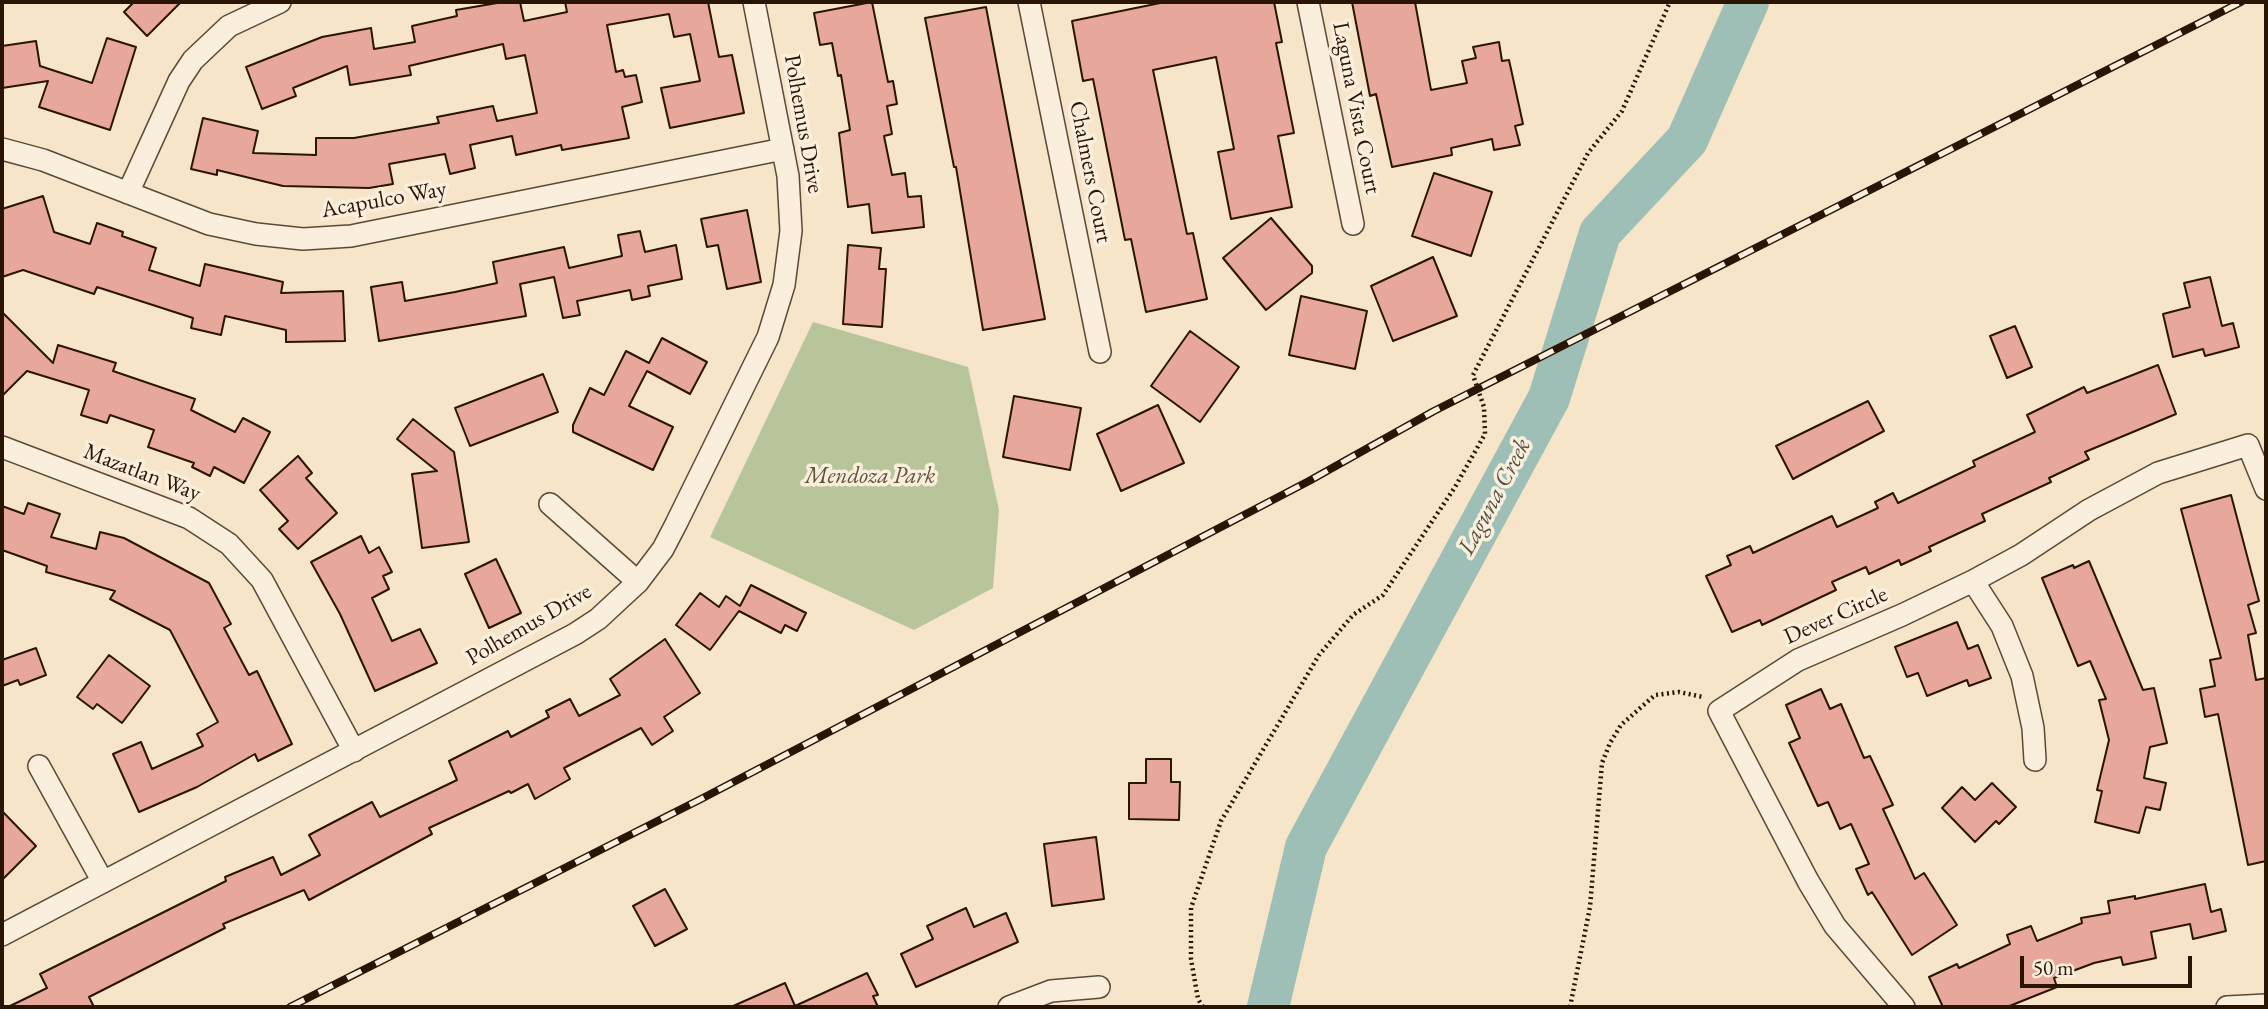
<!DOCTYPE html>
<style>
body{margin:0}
#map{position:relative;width:2268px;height:1009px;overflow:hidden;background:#f7e5ca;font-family:"EB Garamond",serif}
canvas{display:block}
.frame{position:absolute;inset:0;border:4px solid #2a1404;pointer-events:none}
.scale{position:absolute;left:2020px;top:956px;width:172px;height:32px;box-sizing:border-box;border:4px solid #2a1404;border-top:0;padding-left:9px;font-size:21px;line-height:24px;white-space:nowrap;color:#2a1404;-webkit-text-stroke:5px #faeedd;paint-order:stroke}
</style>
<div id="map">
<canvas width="2268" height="1009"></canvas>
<div class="frame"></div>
<div class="scale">50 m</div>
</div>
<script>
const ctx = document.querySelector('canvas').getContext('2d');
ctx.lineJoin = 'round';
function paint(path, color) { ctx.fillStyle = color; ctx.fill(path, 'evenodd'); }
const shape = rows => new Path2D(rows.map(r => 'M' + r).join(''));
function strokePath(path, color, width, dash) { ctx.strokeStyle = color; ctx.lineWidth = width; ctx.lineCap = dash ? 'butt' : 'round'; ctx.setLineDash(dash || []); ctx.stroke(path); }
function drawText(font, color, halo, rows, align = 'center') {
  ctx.font = font + ' "EB Garamond",serif'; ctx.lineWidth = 7; ctx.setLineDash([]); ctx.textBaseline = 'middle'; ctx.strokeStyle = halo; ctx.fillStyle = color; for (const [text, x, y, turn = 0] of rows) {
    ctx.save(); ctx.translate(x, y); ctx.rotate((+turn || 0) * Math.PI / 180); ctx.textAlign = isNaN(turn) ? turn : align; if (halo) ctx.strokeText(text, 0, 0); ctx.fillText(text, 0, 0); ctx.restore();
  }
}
paint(shape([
 [813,322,968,367,999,510,993,588,914,630,710,537]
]), '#b8c59a');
strokePath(shape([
 [1268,1007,1306,847,1549,398,1600,233,1687,140,1748,2]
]), '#9dbfb5', 42);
const building = shape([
 [134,2,181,2,147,36,124,12,134,2],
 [503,2,520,2,524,21,567,12,565,2,708,2,719,57,732,55,744,113,670,128,661,88,700,81,690,34,674,37,669,14,607,25,616,72,623,70,625,77,636,75,642,102,622,107,629,138,562,150,561,145,516,155,512,136,470,145,475,168,450,174,445,154,389,164,393,184,369,188,283,186,217,170,217,175,191,169,203,118,258,131,253,153,316,155,316,138,354,138,439,123,437,117,493,106,497,121,537,113,525,55,506,59,503,44,409,66,411,75,350,85,347,66,293,88,296,96,262,109,246,67,322,37,371,28,374,49,415,42,412,26,457,16,456,10,503,2],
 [872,2,888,82,893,81,897,104,887,106,892,134,884,136,892,175,905,173,908,197,921,196,924,227,872,233,869,204,848,207,839,133,850,130,841,75,838,76,832,43,820,45,814,13,872,2],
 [1165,2,1274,2,1282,42,1276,43,1294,133,1278,136,1292,207,1231,219,1218,152,1234,149,1216,57,1153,70,1187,234,1193,233,1207,299,1146,312,1131,239,1125,240,1093,79,1083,81,1072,21,1165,2],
 [1352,2,1415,2,1431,90,1467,83,1462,61,1476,58,1473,47,1499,42,1502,61,1509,60,1523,124,1515,126,1520,145,1494,150,1492,139,1451,148,1452,155,1392,167,1376,94,1370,96,1352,2],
 [986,7,1045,319,983,330,956,167,954,167,925,18,986,7],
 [107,38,136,47,110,130,39,107,48,81,2,88,2,46,36,41,40,66,92,83,107,38],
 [1434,173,1492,192,1471,256,1412,236,1434,173],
 [43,196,54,232,90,244,97,223,123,232,122,236,156,248,149,270,200,286,205,264,283,282,281,293,343,291,345,341,286,342,286,330,225,316,221,335,191,328,193,318,97,287,94,294,23,270,2,277,2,209,43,196],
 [747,210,761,282,727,289,718,245,707,247,701,219,747,210],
 [1271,218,1312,266,1312,273,1266,310,1223,258,1271,218],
 [640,231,645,252,676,245,682,279,648,286,650,296,632,300,630,290,577,301,580,315,563,318,554,277,520,284,526,316,379,341,371,287,402,282,405,301,455,292,497,283,493,262,564,247,569,268,622,256,618,235,640,231],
 [848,245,881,248,879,269,886,269,882,327,843,324,848,245],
 [1433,257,1457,316,1393,341,1371,286,1433,257],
 [2210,277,2222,326,2233,323,2239,347,2205,356,2203,349,2173,357,2163,314,2190,307,2184,283,2210,277],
 [1301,296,1367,311,1355,369,1289,355,1301,296],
 [2,312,53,363,58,345,116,363,113,371,195,399,191,410,235,432,243,418,270,432,244,483,214,467,210,476,192,467,194,463,148,447,154,430,110,415,107,423,81,415,89,390,27,371,2,396,2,312],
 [2015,326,2032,367,2007,378,1990,336,2015,326],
 [1190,331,1239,367,1200,422,1151,386,1190,331],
 [662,338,707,362,690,394,647,371,629,406,673,427,653,470,573,432,573,425,590,388,604,395,626,351,649,363,662,338],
 [2158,365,2176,414,2085,452,2089,459,2049,478,2051,482,1982,514,1985,521,1929,547,1931,551,1901,565,1899,560,1869,574,1866,567,1832,582,1836,590,1762,625,1760,620,1732,632,1706,576,1731,565,1727,556,1750,546,1753,553,1832,516,1837,527,1878,508,1875,502,1893,493,1898,503,1975,466,1973,461,2035,432,2027,415,2084,387,2087,393,2158,365],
 [543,374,558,412,470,446,455,408,543,374],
 [1014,396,1081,408,1070,470,1003,457,1014,396],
 [1868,401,1884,431,1793,479,1776,446,1868,401],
 [1158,405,1184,463,1121,491,1097,434,1158,405],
 [413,419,454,452,469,542,422,548,412,474,437,471,397,439,413,419],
 [298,456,312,473,306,478,337,513,298,549,279,529,288,521,260,490,298,456],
 [2231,495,2259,601,2248,605,2256,633,2248,635,2256,680,2266,678,2266,861,2248,865,2218,714,2205,717,2200,689,2215,686,2210,660,2221,658,2181,509,2231,495],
 [28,503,60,514,51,537,96,549,100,532,124,538,209,583,231,624,224,628,249,675,257,671,292,744,258,761,255,754,197,787,139,812,113,754,141,742,152,769,203,746,197,734,218,722,170,630,110,599,115,591,46,572,47,566,2,550,2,506,24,514,28,503],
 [361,536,369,553,379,547,392,572,383,576,389,589,372,598,392,641,420,629,437,663,375,691,340,614,311,562,361,536],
 [496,559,521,613,489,628,465,574,496,559],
 [2089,561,2143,690,2154,688,2167,743,2150,747,2144,778,2166,783,2160,810,2146,807,2139,833,2095,822,2102,791,2097,790,2109,740,2099,700,2106,699,2090,661,2078,666,2042,578,2073,565,2074,568,2089,561],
 [751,585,806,613,797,631,785,625,781,633,739,611,710,650,676,625,700,593,719,607,726,596,740,606,751,585],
 [1957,622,1968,649,1978,645,1991,678,1969,686,1967,680,1927,696,1918,673,1907,677,1895,647,1957,622],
 [665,639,700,693,664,717,673,731,652,745,641,728,564,768,570,779,535,799,528,784,511,793,509,791,429,828,432,834,309,900,304,890,223,924,225,928,89,997,94,1007,8,1007,47,988,40,974,226,881,225,877,273,857,281,875,320,855,309,835,372,802,380,817,457,780,449,761,508,731,511,737,549,717,546,711,570,699,579,716,620,695,610,679,665,639],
 [36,648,46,675,20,685,18,680,2,686,2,660,36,648],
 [109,655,150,686,122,723,97,704,93,709,77,697,109,655],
 [1821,689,1830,709,1841,704,1864,758,1870,756,1893,805,1883,809,1915,879,1924,873,1957,925,1912,955,1872,892,1868,895,1856,869,1869,864,1851,824,1840,829,1828,802,1818,806,1789,743,1800,738,1786,705,1821,689],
 [1146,759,1171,759,1171,782,1180,782,1179,820,1129,819,1129,783,1146,783,1146,759],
 [1992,783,2016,807,1999,824,1996,821,1975,842,1942,808,1962,787,1975,800,1992,783],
 [2,811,36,846,2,880,2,811],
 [1096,837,1104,899,1052,906,1044,844,1096,837],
 [2205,884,2211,912,2221,909,2226,931,2193,939,2190,924,2151,932,2156,958,2123,965,2121,957,2094,963,2054,978,2057,987,2007,1007,1943,1007,1929,977,1957,964,1959,968,2010,944,2007,935,2031,926,2037,941,2082,923,2081,918,2110,913,2108,901,2135,896,2135,899,2205,884],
 [665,889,687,929,655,946,633,906,665,889],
 [966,908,974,927,1006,913,1018,942,916,987,901,954,933,939,927,926,966,908],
 [867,973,878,995,873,996,878,1007,731,1007,785,983,795,1006,867,973]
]);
paint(building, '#e7a89b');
strokePath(building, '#2a1404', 2);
const minor = shape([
 [1029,2,1100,352],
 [1308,2,1353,224],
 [2,149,43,160,209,224,256,234,303,239,351,236,783,149],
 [128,193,179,81,193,60,229,26,280,2],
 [2,447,189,518,229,544,262,580,354,751],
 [550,504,638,582],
 [1973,581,2002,626,2022,676,2033,728,2035,760],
 [39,766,103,882],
 [2,935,575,634,598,619,638,582,663,549,676,524,768,337,784,285,791,231,788,176,754,2],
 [1009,1007,1051,991,1099,987],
 [1904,1007,1835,926,1808,881,1719,711,1798,660,1902,615,1973,581,2021,555,2089,510,2158,473,2248,445,2266,489],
 [2227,1007,2266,1005]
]);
strokePath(minor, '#5d4836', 24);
strokePath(shape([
 [1203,1007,1198,999,1191,959,1191,908,1221,821,1319,655,1353,615,1383,595,1455,487,1485,434,1484,407,1473,375,1588,153,1622,111,1670,2],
 [1570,1007,1590,907,1602,763,1610,743,1621,725,1655,695,1679,692,1703,697]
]), '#2a1404', 4.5, [2, 3.5]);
strokePath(minor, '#faeedd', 21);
const rail = shape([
 [290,1007,701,799,1309,481,1434,411,2241,2]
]);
strokePath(rail, '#2a1404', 8);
strokePath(rail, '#faeedd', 5, [16]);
drawText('23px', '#2a1404', '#faeedd', [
 ["Laguna Vista Court",1356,108,79],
 ["Polhemus Drive",803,124,80],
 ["Chalmers Court",1090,172,79],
 ["Acapulco Way",384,200,-10],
 ["Mazatlan Way",142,473,21],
 ["Dever Circle",1836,616,-24],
 ["Polhemus Drive",529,625,-30]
]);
drawText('italic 23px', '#5c5238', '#faeedd', [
 ["Mendoza Park",870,477]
]);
drawText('italic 24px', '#525042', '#faeedd', [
 ["Laguna Creek",1495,497,-62]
]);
</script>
